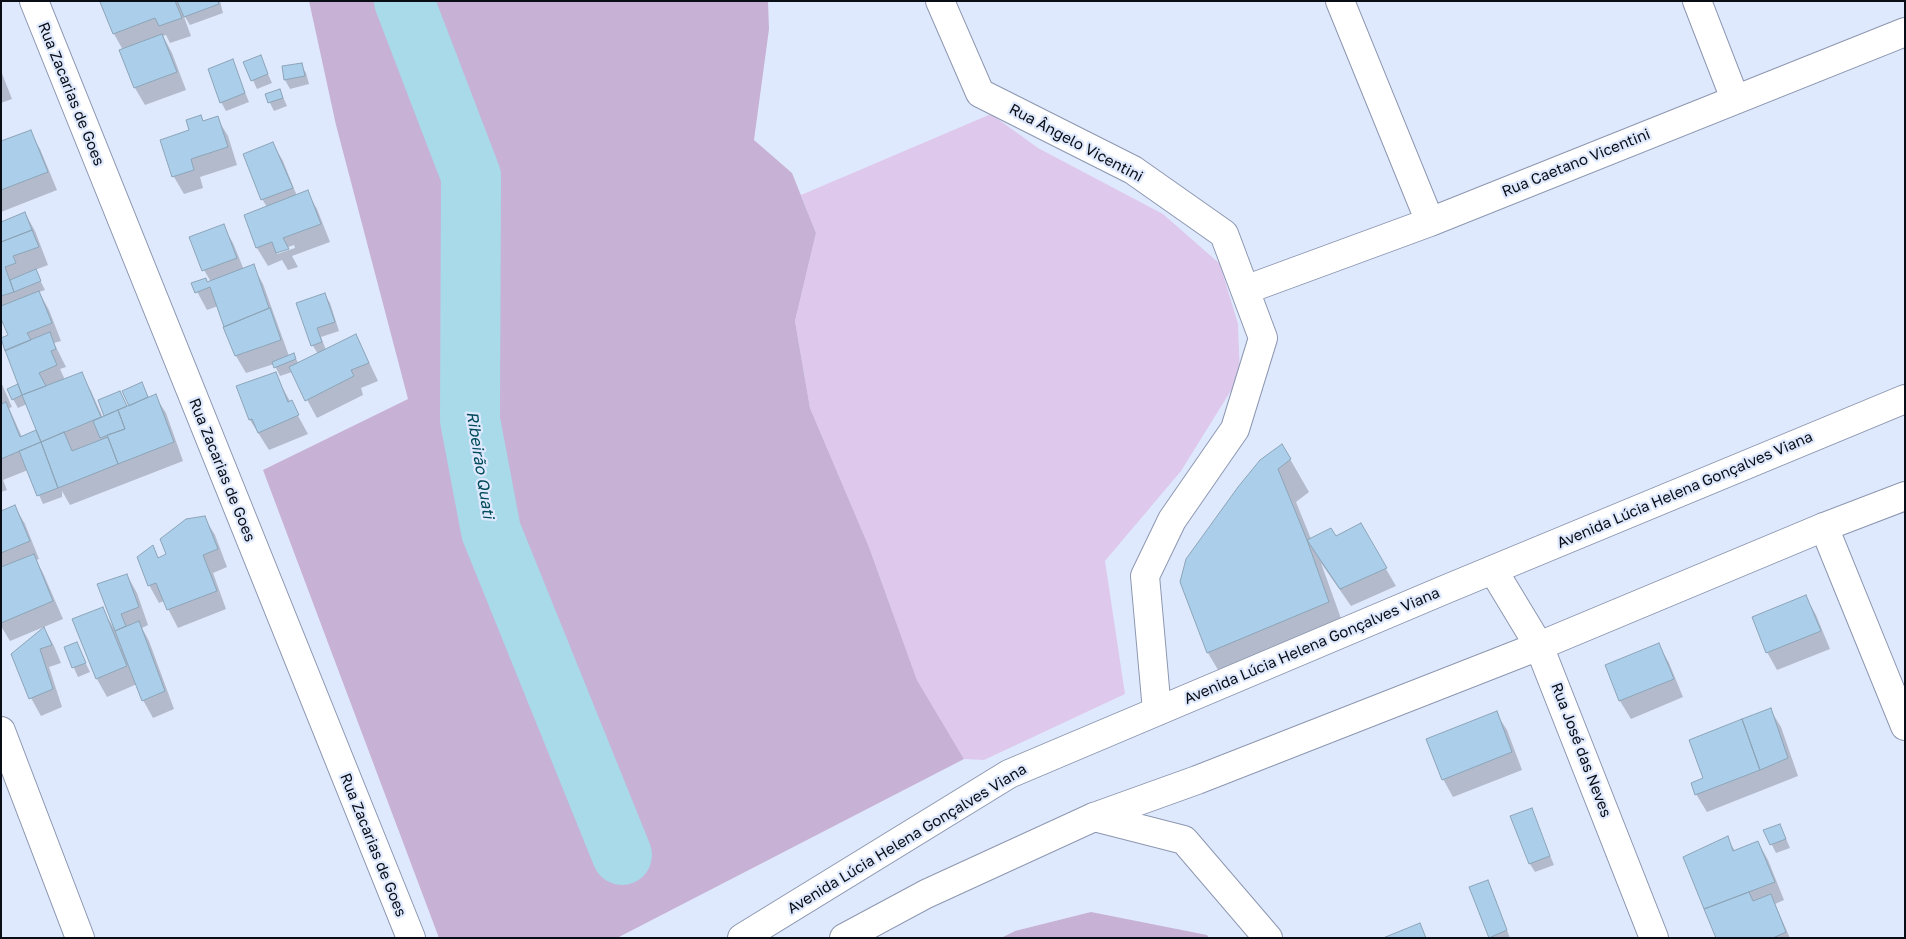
<!DOCTYPE html>
<meta charset="utf-8">
<style>
body{margin:0}
#map{position:relative;width:1906px;height:939px;overflow:hidden;background:#dfe9fe;font-family:"Golos Text",sans-serif}
canvas{display:block}
.frame{position:absolute;inset:0;border:2px solid #090d15;pointer-events:none}
</style>
<div id="map">
<canvas width="1906" height="939"></canvas>
<div class="frame"></div>
</div>
<script>
const ctx = document.querySelector('canvas').getContext('2d');
ctx.lineJoin = 'round';
function paint(path, color) { ctx.fillStyle = color; ctx.fill(path, 'evenodd'); }
const shape = rows => new Path2D(rows.map(r => 'M' + r).join(''));
function strokePath(path, color, width, dash) { ctx.strokeStyle = color; ctx.lineWidth = width; ctx.lineCap = dash ? 'butt' : 'round'; ctx.setLineDash(dash || []); ctx.stroke(path); }
function drawText(font, color, halo, rows, align = 'center') {
  ctx.font = font + ' "Golos Text",sans-serif'; ctx.lineWidth = 4.5; ctx.setLineDash([]); ctx.textBaseline = 'middle'; ctx.strokeStyle = halo; ctx.fillStyle = color; for (const [text, x, y, turn = 0] of rows) {
    ctx.save(); ctx.translate(x, y); ctx.rotate((+turn || 0) * Math.PI / 180); ctx.textAlign = isNaN(turn) ? turn : align; if (halo) ctx.strokeText(text, 0, 0); ctx.fillText(text, 0, 0); ctx.restore();
  }
}
paint(shape([
 [991,114,1038,148,1163,214,1220,264,1238,324,1240,376,1181,471,1105,561,1125,694,984,760,964,759,917,680,869,547,810,408,795,321,816,233,801,195]
]), '#dec9ec');
paint(shape([
 [309,1,768,1,769,29,754,140,792,173,816,233,795,321,810,408,869,547,917,680,964,759,617,938,439,938,263,470,408,399,336,125],
 [1091,912,1207,935,1209,938,1001,938,1015,931]
]), '#c7b1d5');
paint(shape([
 [105,1,220,1,223,13,190,25,185,17,184,17,191,36,170,43,166,35,163,36,172,53,186,90,145,105,135,88,121,51,123,50,114,34,101,3],
 [260,56,272,83,257,89,245,63],
 [232,61,249,102,226,111,221,102],
 [301,64,306,73,309,84,290,89,285,80,283,67],
 [1,71,12,99,1,103],
 [280,90,287,106,274,111,266,95],
 [217,118,228,136,237,165,200,177,203,188,184,194,174,177,161,141,190,131,203,122],
 [30,132,40,149,57,190,1,212,1,143],
 [273,144,283,161,297,196,307,192,317,209,330,242,292,256,298,267,288,270,282,260,268,266,257,248,245,216,267,207,262,199],
 [294,245,295,248,277,254,277,251],
 [25,213,35,231,48,265,35,270,45,290,39,292,49,310,61,341,54,343,66,367,60,369,65,380,81,373,91,391,103,418,106,416,100,401,124,401,127,407,130,406,142,384,149,398,155,396,166,413,183,461,70,505,62,491,62,497,43,504,28,470,3,480,7,490,1,492,1,382,12,407,9,408,22,437,38,431,27,404,18,408,13,399,20,391,9,336,1,318,1,223],
 [223,226,233,243,244,270,253,266,263,284,289,356,293,354,299,364,318,354,313,346,297,304,325,295,330,303,339,331,321,337,326,350,356,335,378,381,361,388,363,395,317,418,292,372,280,376,274,364,246,373,236,356,218,306,207,310,193,284,211,282,204,270],
 [275,374,308,434,269,450,250,420],
 [1290,459,1309,492,1296,502,1311,539,1335,538,1360,525,1396,586,1351,606,1321,563,1347,635,1227,685,1208,653,1239,487],
 [15,507,25,524,39,559,36,560,43,573,63,619,10,641,1,626,1,512],
 [204,517,215,535,227,567,213,573,226,609,178,628,164,601,159,603,149,585,152,547,159,559,168,555],
 [127,575,137,593,148,625,142,628,149,641,174,709,153,718,143,700,137,684,107,697,97,679,74,620,102,608,113,627,114,626],
 [1806,597,1816,615,1830,649,1777,670,1767,652],
 [44,628,54,646,61,663,49,667,62,707,41,716,31,698,12,654],
 [76,643,90,672,78,677,65,648],
 [1659,645,1669,663,1683,697,1631,719,1620,701,1606,666],
 [1770,709,1781,727,1798,776,1707,812,1696,794,1705,778],
 [1496,713,1507,730,1522,770,1453,797,1443,779],
 [1531,809,1554,865,1535,872,1530,864],
 [1765,831,1784,834,1790,848,1776,853],
 [1727,838,1735,851,1758,842,1768,860,1784,900,1775,904,1790,938,1717,938,1685,857],
 [1487,882,1492,890,1510,938,1489,938]
]), '#0003');
strokePath(shape([
 [404,1,471,176,470,420,491,531,622,855]
]), '#a9daea', 60);
const building = shape([
 [102,1,175,1,182,18,159,26,155,18,113,34,100,2,102,1],
 [177,1,218,1,219,4,184,17,177,1],
 [162,34,177,72,134,88,119,50,162,34],
 [261,55,268,74,251,81,243,62,261,55],
 [233,59,245,93,220,103,208,69,233,59],
 [302,63,305,76,284,80,282,66,302,63],
 [280,89,283,98,268,103,265,94,280,89],
 [201,115,203,121,218,116,228,147,191,159,194,170,172,177,160,140,189,130,186,120,201,115],
 [31,130,48,172,1,190,1,141,31,130],
 [273,142,293,188,261,200,243,154,273,142],
 [308,190,321,224,283,238,289,249,276,253,272,242,256,248,244,215,308,190],
 [25,212,32,230,1,242,1,222,25,212],
 [224,224,237,258,202,271,189,237,224,224],
 [32,230,39,247,13,256,16,263,5,267,14,292,1,296,1,242,32,230],
 [254,264,269,308,224,327,210,287,195,293,191,283,206,278,207,282,254,264],
 [36,269,41,281,14,292,10,280,36,269],
 [39,291,52,323,27,333,31,340,5,351,1,338,8,335,1,319,1,306,39,291],
 [325,293,335,322,317,328,322,342,311,346,296,303,325,293],
 [270,308,281,340,235,356,223,327,270,308],
 [50,332,56,349,51,351,57,365,39,373,46,386,22,395,5,350,50,332],
 [356,334,369,363,351,370,354,376,305,401,289,367,356,334],
 [294,353,296,359,274,368,272,362,294,353],
 [82,372,101,417,41,442,22,395,82,372],
 [276,372,288,402,292,400,299,415,258,433,252,419,249,420,236,386,276,372],
 [142,382,148,397,129,406,122,391,142,382],
 [18,384,22,395,12,400,7,389,18,384],
 [120,391,127,406,104,416,98,400,120,391],
 [156,394,174,442,118,464,107,435,125,429,118,410,156,394],
 [6,402,20,437,36,430,41,442,1,459,1,404,6,402],
 [118,410,125,429,100,438,93,421,118,410],
 [64,432,72,451,108,437,118,464,58,488,41,442,64,432],
 [41,442,58,488,37,496,19,451,41,442],
 [1282,444,1291,459,1278,469,1307,540,1329,602,1207,653,1180,582,1186,559,1238,487,1260,460,1282,444],
 [15,505,30,541,1,553,1,511,15,505],
 [205,516,218,549,203,555,217,591,167,610,156,583,148,586,137,557,153,545,158,558,166,554,160,539,186,519,205,516],
 [1361,523,1387,568,1340,589,1307,540,1331,528,1336,536,1361,523],
 [34,554,53,601,1,623,1,567,34,554],
 [127,574,139,607,121,614,126,626,115,631,97,584,127,574],
 [1806,595,1821,631,1766,653,1752,617,1806,595],
 [103,607,127,666,96,679,72,619,103,607],
 [139,621,165,691,142,701,115,631,139,621],
 [44,627,52,645,40,649,53,689,29,699,11,654,44,627],
 [77,642,86,663,72,668,64,647,77,642],
 [1659,643,1674,679,1619,701,1605,665,1659,643],
 [1771,708,1788,758,1760,770,1742,719,1771,708],
 [1497,711,1512,752,1442,780,1426,739,1497,711],
 [1742,719,1760,770,1695,795,1691,783,1703,778,1689,740,1742,719],
 [1532,808,1550,856,1529,864,1510,816,1532,808],
 [1780,824,1786,839,1770,845,1763,830,1780,824],
 [1728,836,1733,851,1758,841,1775,882,1704,909,1683,857,1728,836],
 [1488,880,1507,930,1489,938,1469,887,1488,880],
 [1749,892,1753,901,1771,894,1786,932,1773,938,1716,938,1704,909,1749,892],
 [1420,923,1426,938,1383,938,1420,923]
]);
paint(building, '#abceeb');
strokePath(building, '#8ca4b7', 1);
const street = shape([
 [34,1,411,938],
 [940,1,980,93,1133,170,1224,234,1263,338,1235,429,1172,520,1145,576,1157,711],
 [1340,1,1430,222],
 [1697,1,1735,99],
 [1245,290,1430,222,1905,32],
 [1824,527,1905,726],
 [1493,570,1539,646,1654,938],
 [1,731,80,938],
 [1094,817,1184,840,1268,938]
]);
const secondary = shape([
 [742,938,1009,774,1444,590,1905,399],
 [844,938,926,894,1094,817,1197,780,1539,646,1824,527,1905,496]
]);
strokePath(street, '#8c97b0', 30);
strokePath(secondary, '#8c97b0', 30);
strokePath(street, '#fff', 28);
strokePath(secondary, '#fff', 28);
drawText('15px', '#090d15', '#dfe9fe', [
 ["Rua Zacarias de Goes",71,94,68],
 ["Rua Ângelo Vicentini",1076,143,28],
 ["Rua Caetano Vicentini",1576,163,-22],
 ["Rua Zacarias de Goes",222,470,68],
 ["Avenida Lúcia Helena Gonçalves Viana",1685,490,-23],
 ["Avenida Lúcia Helena Gonçalves Viana",1312,646,-23],
 ["Rua José das Neves",1581,750,69],
 ["Avenida Lúcia Helena Gonçalves Viana",907,839,-31],
 ["Rua Zacarias de Goes",373,845,68]
]);
drawText('italic 16px', '#014a5a', '#dfe9fe', [
 ["Ribeirão Quati",480,465,81]
]);
</script>
